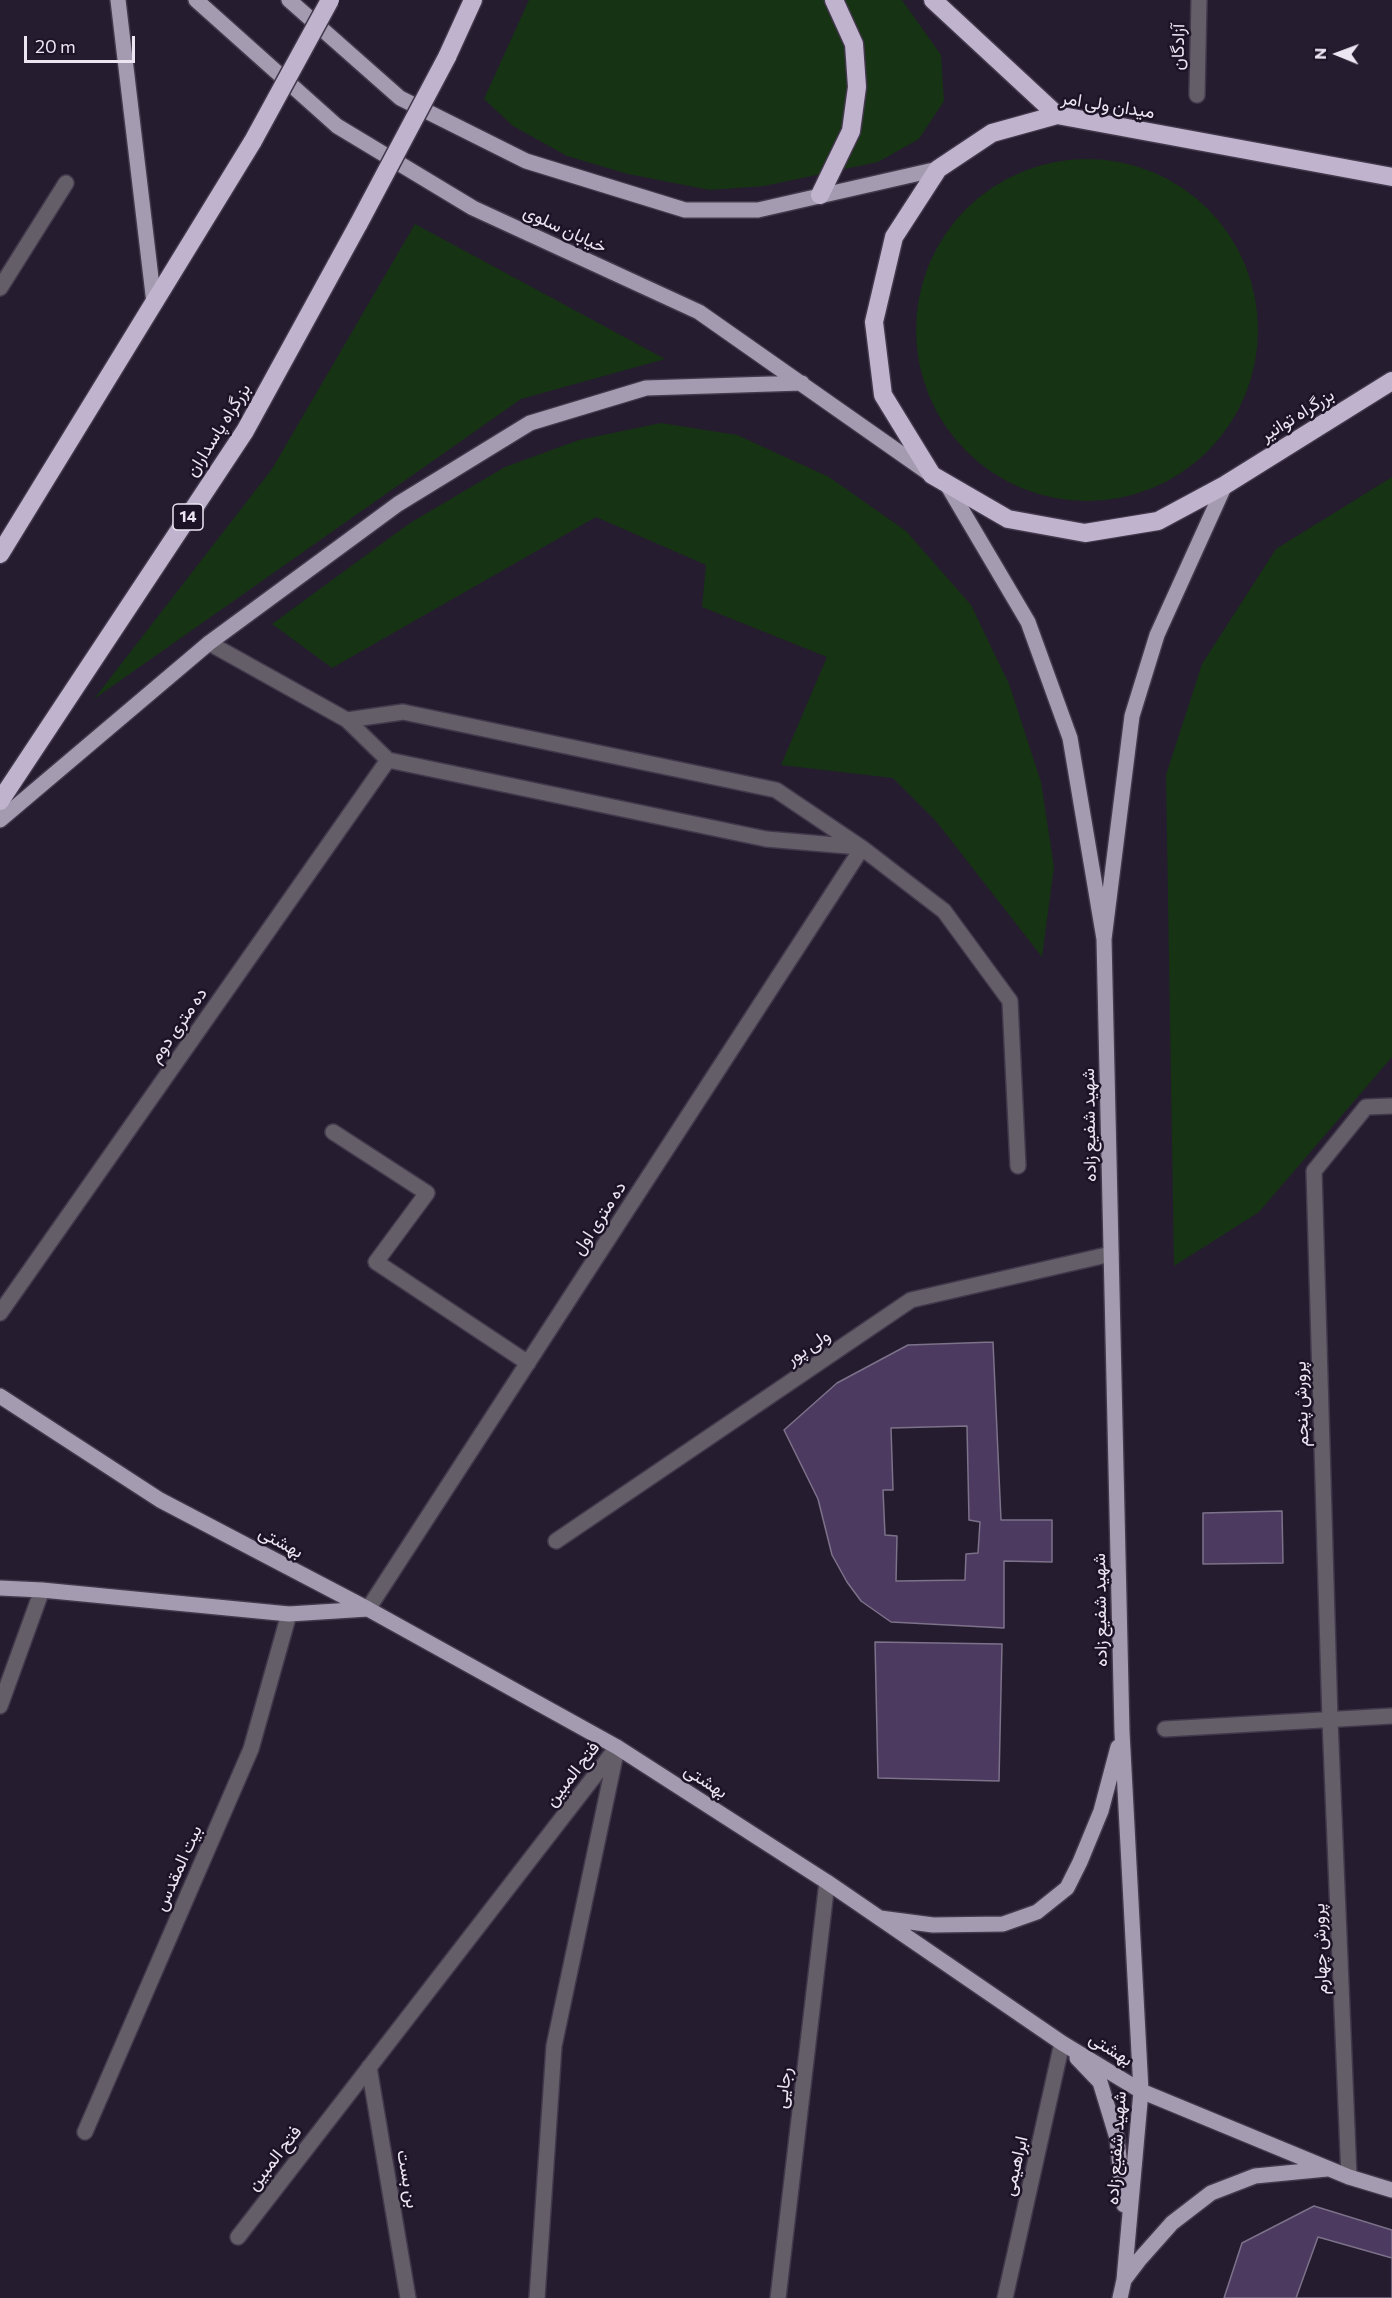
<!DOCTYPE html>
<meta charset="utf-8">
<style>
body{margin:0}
#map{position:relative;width:1392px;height:2298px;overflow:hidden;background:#261c30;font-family:Commissioner,sans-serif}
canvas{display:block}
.north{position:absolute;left:1308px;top:24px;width:60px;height:60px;-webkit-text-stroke:4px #1c1326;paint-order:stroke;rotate:271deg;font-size:16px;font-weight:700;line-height:24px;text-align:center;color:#ece6f3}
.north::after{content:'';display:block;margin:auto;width:21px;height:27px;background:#ece6f3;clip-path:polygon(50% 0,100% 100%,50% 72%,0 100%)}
.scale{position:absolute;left:24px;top:36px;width:111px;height:27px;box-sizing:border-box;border:3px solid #ece6f3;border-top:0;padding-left:8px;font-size:18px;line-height:21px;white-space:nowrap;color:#ece6f3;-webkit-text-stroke:4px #1c1326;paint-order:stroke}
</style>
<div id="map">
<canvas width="1392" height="2298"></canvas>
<div class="north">N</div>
<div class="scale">20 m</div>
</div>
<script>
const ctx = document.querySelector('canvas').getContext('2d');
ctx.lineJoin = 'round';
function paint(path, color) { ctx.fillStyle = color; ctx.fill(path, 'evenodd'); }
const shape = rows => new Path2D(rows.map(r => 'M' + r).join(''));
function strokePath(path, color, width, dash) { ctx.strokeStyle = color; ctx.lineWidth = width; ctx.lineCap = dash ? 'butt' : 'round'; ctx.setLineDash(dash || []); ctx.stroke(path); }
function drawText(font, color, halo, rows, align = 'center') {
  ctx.font = font + ' Commissioner,Vazirmatn,sans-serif'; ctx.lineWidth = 5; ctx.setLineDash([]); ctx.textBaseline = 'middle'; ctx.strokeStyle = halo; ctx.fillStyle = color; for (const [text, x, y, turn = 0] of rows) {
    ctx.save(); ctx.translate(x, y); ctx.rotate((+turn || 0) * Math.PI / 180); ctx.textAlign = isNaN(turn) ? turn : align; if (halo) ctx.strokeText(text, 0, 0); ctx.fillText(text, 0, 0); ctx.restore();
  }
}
paint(shape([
 [529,0,902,0,941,55,944,101,919,139,878,162,764,186,710,190,628,174,567,156,513,126,484,99],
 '916 330a171 171 0 1 1 342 0a171 171 0 1 1-342 0Z',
 [415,224,665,359,521,399,94,699,272,469],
 [661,423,737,435,829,477,906,531,971,605,1009,684,1041,782,1054,867,1042,957,936,821,893,778,781,765,827,657,702,607,706,565,596,517,332,668,272,624,410,523,505,467,579,440],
 [1392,477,1392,1057,1259,1212,1174,1266,1166,775,1202,664,1276,549]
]), '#163313');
const building = shape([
 [993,1342,1001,1520,1052,1520,1052,1562,1004,1561,1004,1628,891,1622,861,1601,847,1582,832,1555,818,1499,784,1430,837,1383,908,1345,993,1342],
 [967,1426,969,1520,980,1522,978,1553,966,1554,965,1580,896,1581,897,1536,885,1535,883,1490,893,1490,891,1428,967,1426],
 [1282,1511,1283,1563,1203,1564,1203,1513,1282,1511],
 [875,1642,1002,1644,999,1781,878,1778,875,1642],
 [1314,2206,1392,2230,1392,2298,1224,2298,1242,2243,1314,2206],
 [1318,2237,1392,2258,1392,2298,1296,2298,1318,2237]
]);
paint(building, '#4d3a61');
strokePath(building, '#7c7289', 1.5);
const minor = shape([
 [1197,95,1199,0],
 [0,288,66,183],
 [209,643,347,720,388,760,766,839,859,847],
 [347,720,403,712,776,790,862,848,944,911,1010,1001,1018,1166],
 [333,1132,427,1193,376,1262,528,1363],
 [0,1313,388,760],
 [556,1541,911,1300,1111,1254],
 [368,1609,862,848],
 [0,1706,42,1590],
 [1165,1729,1392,1716],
 [369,2067,408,2298],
 [85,2132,251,1749,289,1614],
 [1349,2177,1330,1720,1314,1171,1366,1107,1392,1106],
 [238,2237,617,1747],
 [537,2298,554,2046,616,1753],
 [778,2298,827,1882],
 [1005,2298,1062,2043]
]);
const major = shape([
 [118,0,154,303],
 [196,0,337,126,473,208,699,312,930,474],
 [289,0,400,98,526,161,685,210,758,210,938,169],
 [946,483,1028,622,1070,738,1104,939,1132,716,1157,635,1225,485],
 [0,820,209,643,398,504,530,423,646,388,802,383],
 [1104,939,1122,1732,1141,2091,1124,2280,1120,2298],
 [0,1396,160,1500,368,1609,617,1747,827,1882,1062,2043,1141,2091,1349,2177,1392,2190],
 [0,1588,42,1590,289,1614,368,1609],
 [880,1918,933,1925,1003,1924,1037,1912,1067,1888,1080,1862,1101,1811,1118,1747],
 [1077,2058,1100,2082,1117,2138,1124,2205],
 [1124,2280,1140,2259,1172,2223,1211,2193,1255,2176,1327,2169]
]);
const highway = shape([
 [933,0,1057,115],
 [447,57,473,0],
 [1392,177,1057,115,992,133,938,169,894,237,874,322,883,395,932,475,1008,519,1085,533,1158,521,1225,485,1392,381],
 [820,195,851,131,857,87,854,44,834,0],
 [0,554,253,141],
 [0,801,245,431,359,223]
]);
strokePath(minor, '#42384b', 18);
strokePath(major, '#42384b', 18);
strokePath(highway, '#42384b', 21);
strokePath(minor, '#635e68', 15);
strokePath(major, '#a59bb0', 15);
strokePath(highway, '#bfb3cd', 18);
const highwayBridge = shape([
 [253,141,330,0],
 [359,223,447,57]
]);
strokePath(highwayBridge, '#42384b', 21, []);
strokePath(highwayBridge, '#bfb3cd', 18);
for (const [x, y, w] of [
 [188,517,30]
]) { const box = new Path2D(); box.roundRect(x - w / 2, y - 13, w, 26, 4.5); ctx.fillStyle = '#1c1326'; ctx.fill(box); strokePath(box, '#ece6f3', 1.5); }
drawText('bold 16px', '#ece6f3', null, [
 ["14",188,517]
]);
drawText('18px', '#ece6f3', '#1c1326', [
 ["آزادگان",1178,47,-89],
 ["میدان ولى امر",1108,105,9],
 ["خیابان سلوی",565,229,25],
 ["بزرگراه توانیر",1297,415,-32],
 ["بزرگراه پاسداران",218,430,-58],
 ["ده متری دوم",178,1025,-55],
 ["شهید شفیع زاده",1089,1125,-91],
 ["ده متری اول",599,1218,-57],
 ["ولی پور",808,1347,-34],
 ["پرورش پنجم",1301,1404,-92],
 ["بهشتی",281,1542,28],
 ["شهید شفیع زاده",1100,1610,-91],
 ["فتح المبین",572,1774,-52],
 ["بهشتی",706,1781,33],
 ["بیت المقدس",178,1868,-66],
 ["پرورش چهارم",1320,1949,-92],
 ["بهشتی",1111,2049,32],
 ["رجایی",783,2088,-83],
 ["شهید شفیع زاده",1116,2148,-86],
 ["فتح المبین",274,2158,-52],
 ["ابراهیمی",1015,2166,-77],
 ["بن بست",408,2179,80]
]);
</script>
